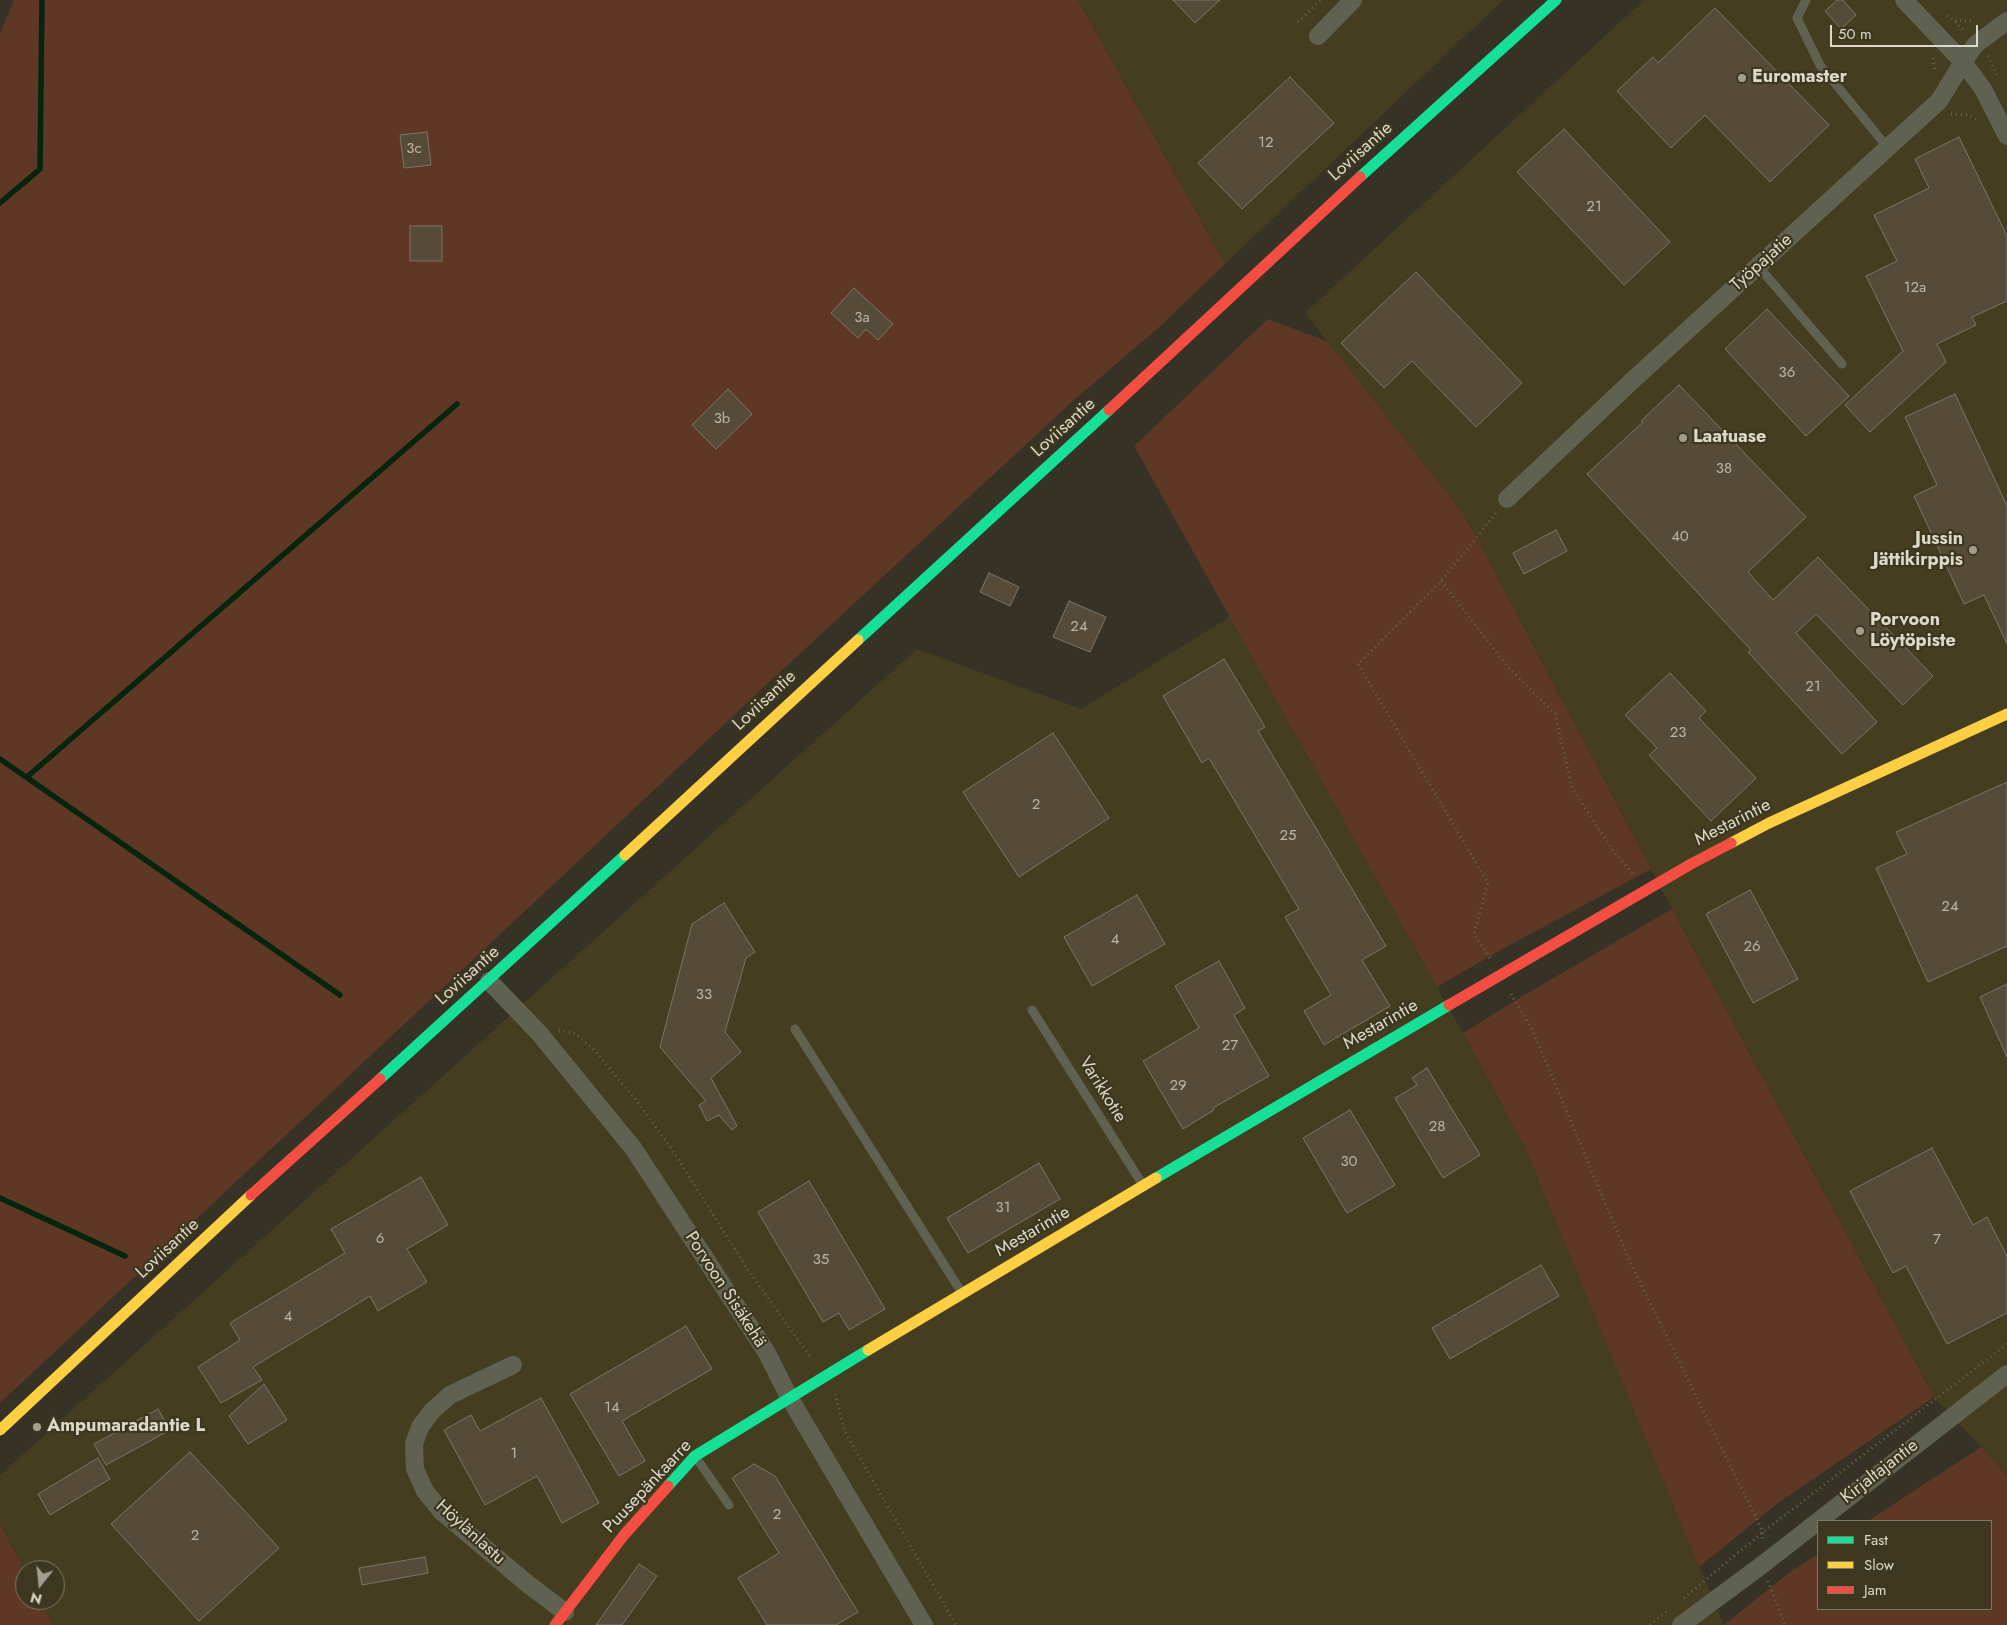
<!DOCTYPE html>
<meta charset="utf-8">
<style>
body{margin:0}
#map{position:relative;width:2007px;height:1625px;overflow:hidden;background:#363326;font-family:Jost,sans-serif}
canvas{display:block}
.legend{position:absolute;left:1817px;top:1520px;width:175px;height:90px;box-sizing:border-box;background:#3d371f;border:1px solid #7d7863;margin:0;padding:6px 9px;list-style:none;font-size:15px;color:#dcd9ca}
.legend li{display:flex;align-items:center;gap:10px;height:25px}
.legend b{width:25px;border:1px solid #7d7863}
.north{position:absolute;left:15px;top:1560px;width:50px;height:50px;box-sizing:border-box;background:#3d371f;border:1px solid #7d7863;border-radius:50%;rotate:196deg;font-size:14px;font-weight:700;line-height:20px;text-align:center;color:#dcd9ca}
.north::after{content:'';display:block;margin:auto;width:18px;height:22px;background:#a29f91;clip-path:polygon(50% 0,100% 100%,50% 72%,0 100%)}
.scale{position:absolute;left:1830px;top:25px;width:148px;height:22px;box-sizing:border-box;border:2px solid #dcd9ca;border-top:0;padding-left:6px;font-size:15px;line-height:18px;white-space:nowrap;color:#dcd9ca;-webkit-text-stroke:4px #3d371f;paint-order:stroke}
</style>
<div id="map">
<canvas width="2007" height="1625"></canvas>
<ul class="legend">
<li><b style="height:6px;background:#16e098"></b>Fast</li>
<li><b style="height:6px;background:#ffcf43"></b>Slow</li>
<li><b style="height:6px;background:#f24e42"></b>Jam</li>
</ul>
<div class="north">N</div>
<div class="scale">50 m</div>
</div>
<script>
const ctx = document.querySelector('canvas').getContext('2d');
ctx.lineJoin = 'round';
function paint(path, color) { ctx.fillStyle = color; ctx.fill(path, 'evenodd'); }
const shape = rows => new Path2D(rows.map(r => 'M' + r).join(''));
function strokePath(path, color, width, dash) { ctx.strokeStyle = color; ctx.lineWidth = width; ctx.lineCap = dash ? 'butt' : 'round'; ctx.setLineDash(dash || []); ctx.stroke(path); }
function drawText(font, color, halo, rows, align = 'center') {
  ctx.font = font + ' Jost,sans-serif'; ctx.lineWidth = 4.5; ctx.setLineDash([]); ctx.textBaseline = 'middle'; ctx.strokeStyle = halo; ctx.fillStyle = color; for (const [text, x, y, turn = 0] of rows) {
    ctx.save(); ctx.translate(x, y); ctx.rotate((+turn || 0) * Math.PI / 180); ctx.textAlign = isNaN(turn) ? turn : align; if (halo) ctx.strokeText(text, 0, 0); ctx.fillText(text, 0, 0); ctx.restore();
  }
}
paint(shape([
 [1078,0,1503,0,1225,264],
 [1644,0,2007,0,2007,1475,1934,1397,1672,909,1465,516,1305,313],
 [1231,616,1522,1140,1724,1625,53,1625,40,1600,55,1600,55,1570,25,1571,0,1522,0,1475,917,649,1081,709]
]), '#443d1f');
paint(shape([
 [14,0,1078,0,1225,264,1157,329,1074,400,780,672,0,1403,0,33],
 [1268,319,1328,342,1465,516,1651,869,1497,952,1437,987,1134,446],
 [1672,909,1934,1397,1778,1503,1699,1567,1524,1145,1463,1033,1526,994],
 [1981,1447,2007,1475,2007,1625,1724,1625,1790,1572,1818,1554,1818,1609,1991,1609,1991,1521,1868,1521],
 [0,1523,25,1571,25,1600,40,1600,53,1625,0,1625]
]), '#5f3725');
strokePath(shape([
 [0,203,40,169,42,0],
 [0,759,340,995],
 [27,777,457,404],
 [0,1198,125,1256]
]), '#05250e', 5.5);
const building = shape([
 [1173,0,1220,0,1195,23,1173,0],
 [1837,0,1843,0,1856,15,1841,29,1825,11,1837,0],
 [1715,8,1829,125,1770,182,1705,115,1671,148,1617,91,1653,57,1658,63,1715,8],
 [1290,77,1334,123,1242,209,1198,163,1290,77],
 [1564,129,1670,242,1624,285,1517,172,1564,129],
 [427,132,431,165,404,168,400,135,427,132],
 [1959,137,2007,236,2007,301,1972,317,1976,325,1937,344,1946,362,1870,432,1845,405,1903,351,1866,276,1897,261,1874,215,1929,188,1915,159,1959,137],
 [410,226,442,226,442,261,410,261,410,226],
 [1416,272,1522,383,1476,427,1412,361,1384,388,1341,343,1416,272],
 [854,288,893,324,878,340,866,329,858,338,831,313,854,288],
 [1767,309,1849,396,1806,436,1725,349,1767,309],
 [1679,385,1806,517,1748,572,1773,600,1818,557,1933,676,1903,705,1816,614,1796,633,1877,722,1842,754,1748,652,1751,650,1587,474,1643,422,1641,421,1679,385],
 [728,389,752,414,716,449,692,425,728,389],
 [1955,394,2007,506,2007,644,1984,595,1964,604,1914,496,1937,485,1905,417,1955,394],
 [1556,530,1567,551,1524,574,1513,553,1556,530],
 [989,573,1019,587,1010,606,980,592,989,573],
 [1069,601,1106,617,1090,652,1053,637,1069,601],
 [1224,659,1265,727,1258,731,1386,946,1362,960,1390,1006,1324,1045,1304,1011,1331,995,1285,917,1299,909,1209,758,1202,763,1163,696,1224,659],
 [1670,673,1706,711,1699,718,1756,778,1711,821,1649,755,1657,748,1625,715,1670,673],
 [1053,733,1109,818,1019,877,963,792,1053,733],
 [2007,782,2007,946,1928,982,1876,868,1907,854,1896,832,2007,782],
 [1750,890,1798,979,1753,1003,1706,914,1750,890],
 [1137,895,1165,944,1092,986,1064,937,1137,895],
 [724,903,755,952,746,958,725,1032,741,1052,711,1078,737,1126,732,1130,719,1115,707,1121,699,1105,706,1101,660,1047,692,924,724,903],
 [1219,961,1245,1008,1234,1015,1269,1076,1213,1108,1214,1110,1183,1129,1143,1061,1199,1028,1175,986,1219,961],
 [2007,984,2007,1057,1980,997,2007,984],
 [1427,1068,1480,1155,1443,1178,1395,1098,1417,1085,1412,1078,1427,1068],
 [1350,1110,1395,1185,1347,1213,1303,1138,1350,1110],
 [1932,1148,1973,1225,1987,1217,2007,1256,2007,1313,1947,1344,1906,1266,1893,1273,1850,1191,1932,1148],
 [1039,1163,1060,1199,968,1253,947,1218,1039,1163],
 [421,1177,448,1225,407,1249,427,1282,378,1311,370,1296,253,1367,262,1380,221,1403,198,1367,240,1340,230,1323,345,1253,331,1229,421,1177],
 [809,1181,885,1309,849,1330,839,1313,823,1322,758,1212,809,1181],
 [1541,1265,1559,1296,1450,1359,1432,1328,1541,1265],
 [686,1326,712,1369,622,1421,645,1461,619,1476,570,1394,686,1326],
 [264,1384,287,1420,248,1444,229,1416,264,1384],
 [541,1398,599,1503,562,1523,537,1476,485,1505,444,1430,471,1415,480,1431,541,1398],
 [158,1409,170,1430,106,1465,94,1444,158,1409],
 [190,1452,279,1548,199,1621,111,1524,190,1452],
 [98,1458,110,1479,50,1515,38,1494,98,1458],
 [754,1464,775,1476,858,1612,836,1625,767,1625,738,1578,779,1553,732,1478,754,1464],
 [425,1557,428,1573,362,1585,359,1568,425,1557],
 [639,1564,657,1576,622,1625,596,1625,639,1564]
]);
paint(building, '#564b38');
strokePath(building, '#7b756b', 1);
strokePath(shape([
 [1947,16,1955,21,1964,31],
 [1955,21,1975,21],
 [1298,22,1321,0],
 [1988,56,1997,75],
 [1933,58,1935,72],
 [1951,114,1968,115,1978,120],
 [1441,581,1508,667,1555,714,1572,788,1614,852,1633,874],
 [1490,958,1474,934,1488,883,1358,664,1441,581,1497,512],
 [1511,994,1533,1031,1630,1262,1763,1532,1762,1541],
 [559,1030,576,1034,594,1050,636,1100,669,1145,748,1270,811,1358],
 [835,1394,845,1432,956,1625],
 [1768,1581,1785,1625],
 [1684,1598,1763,1532,2007,1344],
 [1650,1625,1667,1611]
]), '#636557', 3, [1, 4]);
strokePath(shape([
 [1806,0,1797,18,1820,65,1888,148],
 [1758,266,1842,364],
 [1032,1010,1143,1185],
 [795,1029,962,1293],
 [697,1459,729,1505]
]), '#5f6251', 9);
strokePath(shape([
 [1904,0,1963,62,1983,89,2007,136],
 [1318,36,1353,0],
 [1507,499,1634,379,1939,101,1963,62,1976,44,2007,21],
 [489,981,539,1033,633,1148,767,1353,789,1397,924,1625],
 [513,1365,450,1395,432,1411,420,1427,414,1444,415,1469,425,1491,441,1511,529,1585,565,1612],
 [1681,1625,1762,1565,2007,1374]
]), '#5f6251', 18);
strokePath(shape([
 [1360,177,1556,0],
 [858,640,1109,410],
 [380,1079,625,855],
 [1156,1178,1449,1005],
 [668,1486,695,1456,868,1350]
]), '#16e098', 11);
strokePath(shape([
 [1731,843,1769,823,2007,714],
 [625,855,858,640],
 [868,1350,1156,1178],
 [0,1430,251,1195]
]), '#ffcf43', 11);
strokePath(shape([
 [1109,410,1360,177],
 [1449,1005,1691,864,1731,843],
 [251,1195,380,1079],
 [555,1625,624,1535,668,1486]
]), '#f24e42', 11);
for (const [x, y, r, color] of [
 [1742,78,5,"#a29f91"],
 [1683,438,5,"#a29f91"],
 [1973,550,5,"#a29f91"],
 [1860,631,5,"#a29f91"],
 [37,1427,5,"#a29f91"]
]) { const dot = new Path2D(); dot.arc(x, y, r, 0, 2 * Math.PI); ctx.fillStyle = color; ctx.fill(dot); strokePath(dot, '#3d371f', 2); }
drawText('15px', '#bab6a6', null, [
 ["12",1266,143],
 ["3c",414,149],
 ["21",1594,207],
 ["12a",1915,288],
 ["3a",862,318],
 ["36",1787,373],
 ["3b",722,419],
 ["38",1724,469],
 ["40",1680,537],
 ["24",1079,627],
 ["21",1813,687],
 ["23",1678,733],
 ["2",1036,805],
 ["25",1288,836],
 ["24",1950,907],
 ["4",1115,940],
 ["26",1752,947],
 ["33",704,995],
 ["27",1230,1046],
 ["29",1178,1086],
 ["28",1437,1127],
 ["30",1349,1162],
 ["31",1003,1208],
 ["6",380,1239],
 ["7",1937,1240],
 ["35",821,1260],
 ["4",288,1317],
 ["14",612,1408],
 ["1",514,1454],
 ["2",777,1515],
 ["2",195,1536]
]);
drawText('bold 18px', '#dcd9ca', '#3d371f', [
 ["Euromaster",1752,78],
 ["Laatuase",1693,438],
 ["Jussin",1963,540,"right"],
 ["Jättikirppis",1963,561,"right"],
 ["Porvoon",1870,621],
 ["Löytöpiste",1870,642],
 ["Ampumaradantie L",47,1427]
], 'left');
drawText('18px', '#dcd9ca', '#3d371f', [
 ["Loviisantie",1361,152,-42],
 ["Työpajatie",1762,263,-42],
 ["Loviisantie",1064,428,-42],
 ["Loviisantie",765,701,-43],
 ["Mestarintie",1733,823,-27],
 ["Loviisantie",468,976,-42],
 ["Mestarintie",1381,1025,-30],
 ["Varikkotie",1102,1090,58],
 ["Mestarintie",1033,1232,-30],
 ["Loviisantie",168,1249,-43],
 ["Porvoon Sisäkehä",725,1290,57],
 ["Kirjaltajantie",1880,1472,-38],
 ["Puusepänkaarre",648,1487,-47],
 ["Höylänlastu",470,1533,42]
]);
</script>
